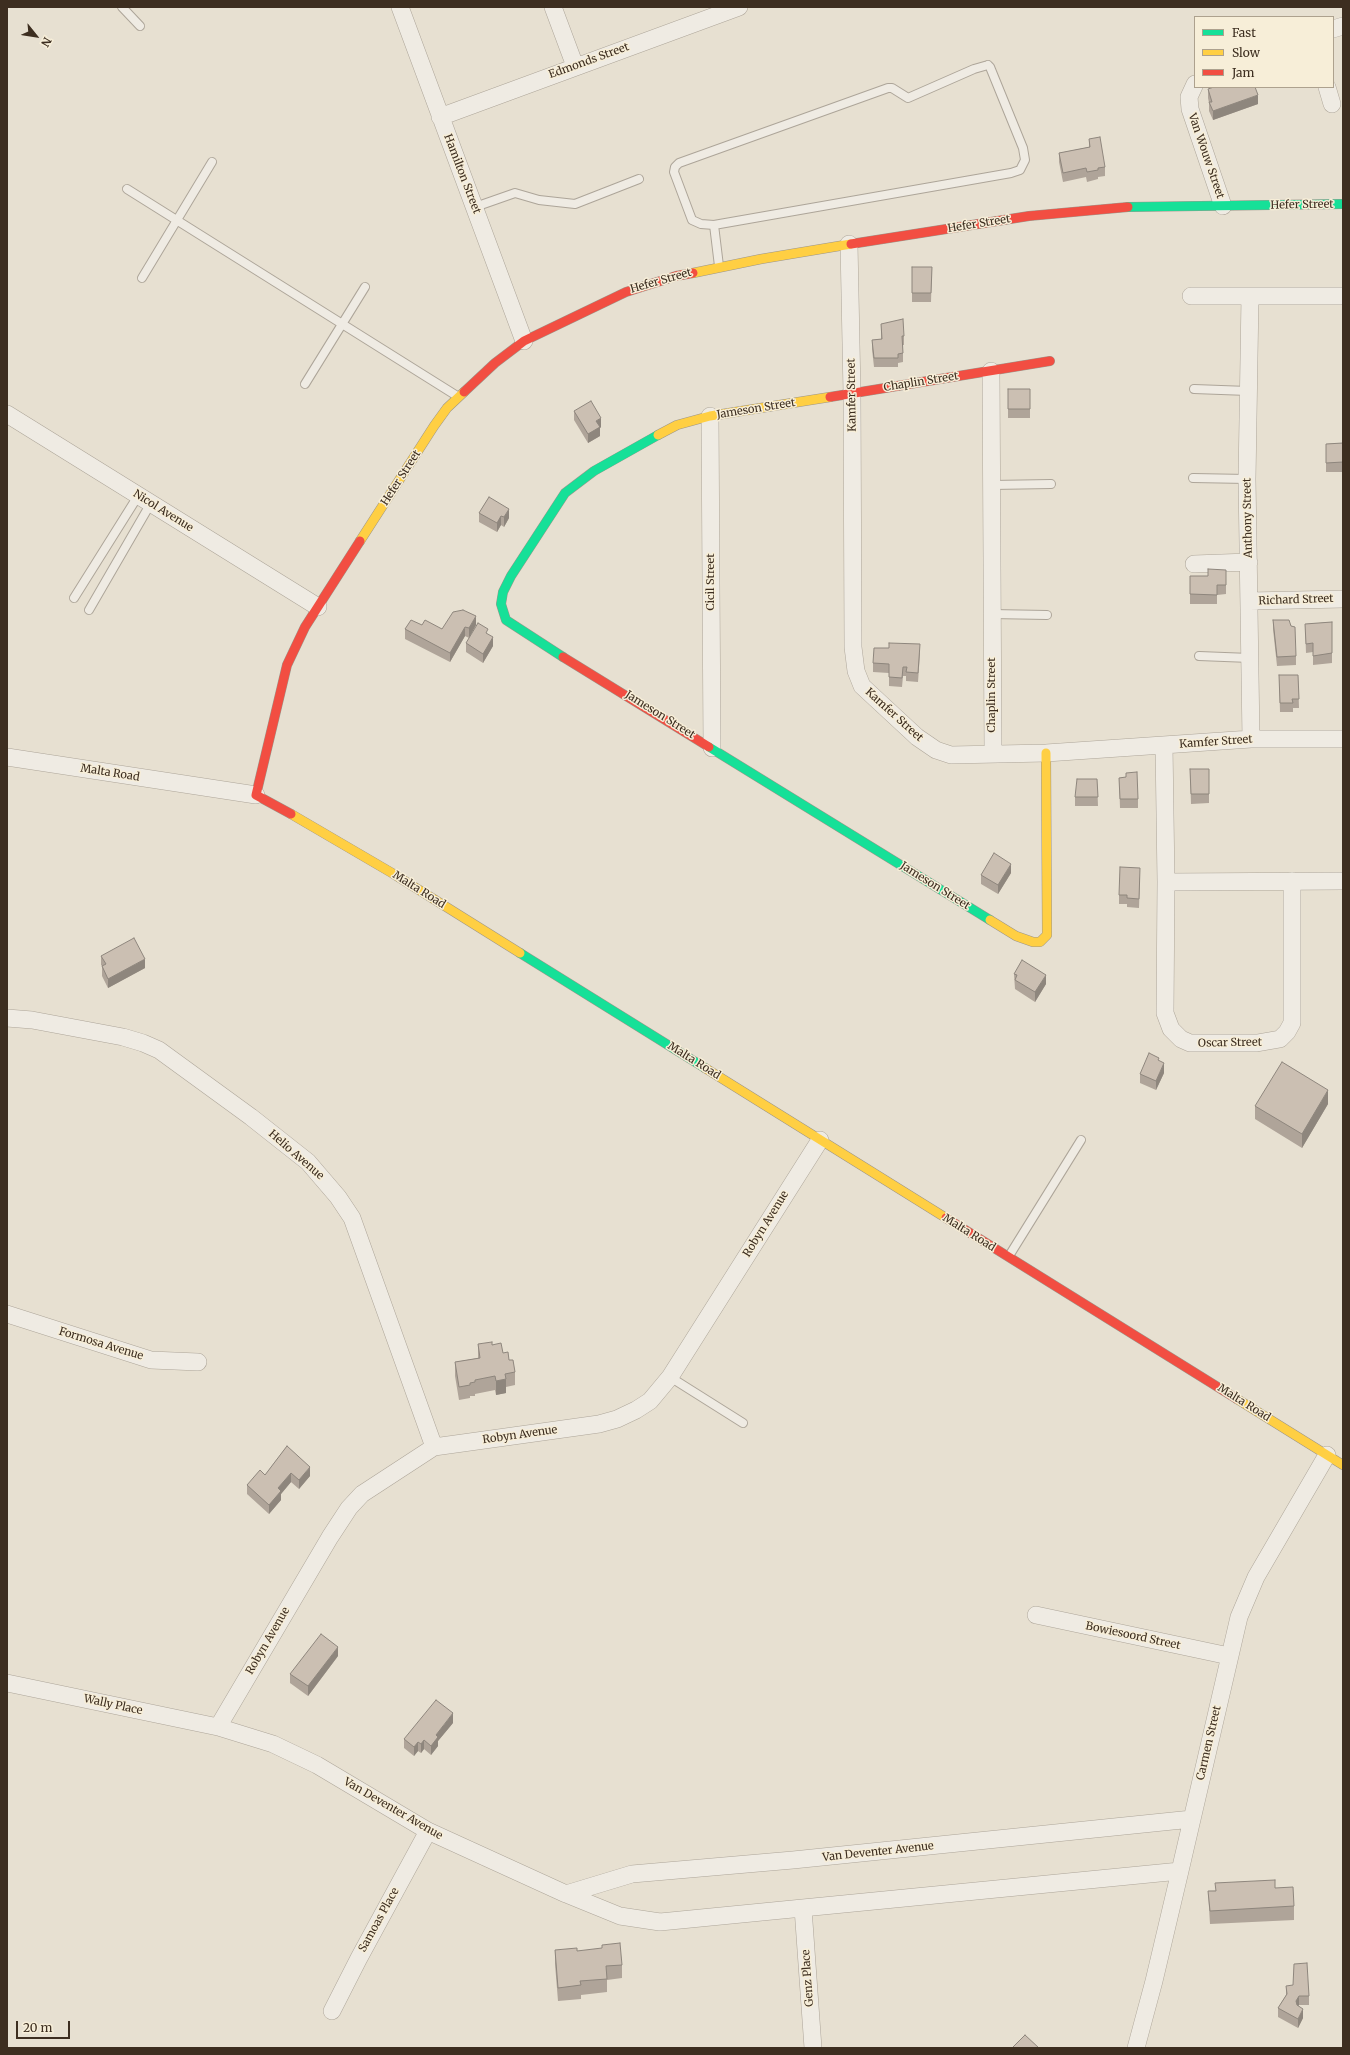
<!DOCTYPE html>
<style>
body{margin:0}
#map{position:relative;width:1350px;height:2055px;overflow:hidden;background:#e7e0d1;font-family:Merriweather,serif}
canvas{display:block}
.frame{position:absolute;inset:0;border:8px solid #3d2e20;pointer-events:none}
.legend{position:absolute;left:1194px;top:16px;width:140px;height:72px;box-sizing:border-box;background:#f7eed8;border:1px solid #ada18e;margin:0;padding:5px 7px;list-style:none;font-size:12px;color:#3d2e20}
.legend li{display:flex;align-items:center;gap:8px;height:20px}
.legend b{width:20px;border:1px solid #ada18e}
.north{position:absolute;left:16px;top:16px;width:40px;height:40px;-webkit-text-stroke:3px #f7eed8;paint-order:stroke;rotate:120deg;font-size:11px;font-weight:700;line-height:16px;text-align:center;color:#3d2e20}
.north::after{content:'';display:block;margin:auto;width:14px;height:18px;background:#3d2e20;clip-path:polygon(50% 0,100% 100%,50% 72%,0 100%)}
.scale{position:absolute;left:16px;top:2021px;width:54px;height:18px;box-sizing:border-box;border:2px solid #3d2e20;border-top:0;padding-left:5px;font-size:12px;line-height:14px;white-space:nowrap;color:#3d2e20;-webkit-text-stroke:3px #f7eed8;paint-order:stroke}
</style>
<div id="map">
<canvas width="1350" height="2055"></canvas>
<div class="frame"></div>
<ul class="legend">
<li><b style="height:5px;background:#16e098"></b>Fast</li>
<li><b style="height:5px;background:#ffcf43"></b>Slow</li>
<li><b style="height:5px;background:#f24e42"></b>Jam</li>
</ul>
<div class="north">N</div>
<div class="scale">20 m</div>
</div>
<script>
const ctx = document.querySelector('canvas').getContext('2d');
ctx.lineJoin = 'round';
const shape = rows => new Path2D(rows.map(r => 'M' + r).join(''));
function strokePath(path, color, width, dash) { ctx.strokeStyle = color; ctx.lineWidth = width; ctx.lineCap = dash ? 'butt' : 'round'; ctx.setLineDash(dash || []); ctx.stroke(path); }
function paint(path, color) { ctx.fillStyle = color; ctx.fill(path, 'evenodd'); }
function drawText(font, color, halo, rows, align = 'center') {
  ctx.font = font + ' Merriweather,serif'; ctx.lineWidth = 3; ctx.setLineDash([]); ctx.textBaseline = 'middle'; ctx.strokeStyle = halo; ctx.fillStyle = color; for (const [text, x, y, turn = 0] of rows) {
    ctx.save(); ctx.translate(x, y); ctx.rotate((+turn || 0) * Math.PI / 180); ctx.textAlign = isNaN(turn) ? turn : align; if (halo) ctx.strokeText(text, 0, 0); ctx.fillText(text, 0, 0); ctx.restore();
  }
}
const lane = shape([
 [122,7,140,26],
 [988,65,990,67,1023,148,1025,160,1020,170,1011,173,714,225,701,224,692,220,674,172,675,167,679,163,888,88,892,88,908,98,974,69,988,65],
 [127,189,457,396],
 [475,207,515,193,539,200,575,204,639,179],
 [714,225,719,266],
 [142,278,212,162],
 [305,384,365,287],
 [1194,389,1248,391],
 [1193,478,1247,479],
 [992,485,1051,484],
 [74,598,138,496],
 [89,610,151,503],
 [991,614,1047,615],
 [1199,656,1250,658],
 [1009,1256,1081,1140],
 [670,1377,743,1423]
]);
const street = shape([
 [400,7,524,341],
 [553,7,575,66],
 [1333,29,1343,26],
 [1195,84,1189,97,1190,109,1223,206],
 [1327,87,1332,104],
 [440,117,739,7],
 [849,244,852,393,853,647,856,671,862,686,917,737,936,750,951,755,1046,753,1251,739,1343,739],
 [1191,296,1343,296],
 [1250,297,1247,479,1251,739],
 [991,371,993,753],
 [7,414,318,607],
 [710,416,712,748],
 [1194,564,1249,562],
 [1250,601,1343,599],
 [1164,745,1166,882,1343,881],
 [7,757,256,795],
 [1166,882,1165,1013,1171,1029,1181,1039,1190,1043,1257,1043,1280,1039,1287,1032,1292,1023,1292,881],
 [7,1018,32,1020,123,1037,143,1043,159,1050,251,1117,308,1162,338,1197,352,1218,434,1447],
 [7,1314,151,1360,198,1362],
 [1036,1615,1229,1656],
 [7,1683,218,1727,273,1744,317,1765,428,1831,566,1894,620,1916,660,1922,1180,1871],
 [218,1727,330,1537,349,1508,362,1494,434,1447,599,1424,617,1419,636,1410,650,1401,670,1377,820,1140],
 [566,1894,632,1874,793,1860,1192,1819],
 [803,1908,813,2048],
 [332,2011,359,1958,428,1831],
 [1136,2048,1154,1981,1180,1871,1239,1617,1256,1577,1327,1455]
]);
const fast = shape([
 [1128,207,1343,204],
 [563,657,506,620,501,604,503,592,511,576,565,493,594,471,658,435],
 [709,747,990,920],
 [520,953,705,1068]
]);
const slow = shape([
 [693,273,761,259,851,244],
 [658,435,677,425,710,416,830,397],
 [360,541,434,426,447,408,464,392],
 [291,814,392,873,520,953],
 [990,920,1016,936,1033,942,1040,942,1047,935,1046,753],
 [705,1068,946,1218],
 [1237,1399,1343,1465]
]);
const jam = shape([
 [851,244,1029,216,1128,207],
 [464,392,495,363,524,341,626,292,676,276,693,273],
 [830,397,1050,361],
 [563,657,709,747],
 [291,814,256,795,287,665,305,627,360,541],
 [946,1218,1237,1399]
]);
strokePath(lane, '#ada599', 10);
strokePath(street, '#ada599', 18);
strokePath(fast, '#9c958a', 10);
strokePath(slow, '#9c958a', 10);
strokePath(jam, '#9c958a', 10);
strokePath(lane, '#efebe3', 8);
strokePath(street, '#efebe3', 17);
strokePath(fast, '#16e098', 9);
strokePath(slow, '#ffcf43', 9);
strokePath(jam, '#f24e42', 9);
paint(shape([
 [1208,89,1258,104,1213,120,1209,111,1209,103,1208,98],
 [1089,139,1105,167,1105,176,1098,177,1098,179,1087,182,1086,177,1063,182,1059,162,1059,153,1089,147],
 [912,267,932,267,931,302,912,302],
 [881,324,904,336,904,345,903,345,903,362,898,363,898,367,874,367,872,349,872,340,881,339],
 [1008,389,1030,389,1030,418,1008,418],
 [574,411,601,427,600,428,600,436,588,443,574,420],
 [1343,443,1343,472,1326,472,1326,444],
 [489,497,509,518,504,527,501,525,497,532,479,522,479,513],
 [1226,570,1226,594,1217,595,1217,604,1190,604,1190,576,1208,576],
 [1273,620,1296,656,1296,665,1277,666,1273,629],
 [1332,622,1332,663,1313,665,1313,652,1306,653,1305,624],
 [422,625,442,629,476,625,469,638,465,636,450,662,405,639,405,629],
 [488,634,493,646,483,663,466,652,466,643],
 [920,653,918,682,906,681,906,676,903,676,902,687,889,686,889,673,873,672,873,663],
 [1279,675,1298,675,1299,708,1293,708,1293,712,1280,712],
 [1190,769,1209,794,1209,803,1191,804],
 [1126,777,1138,799,1138,808,1120,808,1119,778],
 [1097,779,1098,806,1075,806,1075,797],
 [1011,873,998,894,981,884,981,875],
 [1140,877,1139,908,1127,907,1127,904,1119,904,1119,895],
 [101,956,145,968,108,988,102,976,102,966,101,965],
 [1014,974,1046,984,1035,1002,1015,989],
 [1164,1073,1156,1090,1140,1083,1140,1074],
 [1328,1104,1302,1148,1255,1119,1255,1106],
 [478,1344,492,1345,503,1353,509,1360,515,1372,515,1385,506,1387,506,1393,496,1395,495,1390,475,1394,475,1396,470,1396,470,1398,459,1400,455,1376,455,1362,478,1358],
 [287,1446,310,1476,299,1489,291,1482,281,1494,281,1500,269,1514,247,1494,247,1485,265,1475],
 [338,1656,308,1696,290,1683,290,1674],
 [453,1723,438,1741,438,1746,431,1755,424,1749,421,1753,418,1751,414,1756,404,1748,404,1739],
 [1275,1888,1294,1906,1294,1920,1210,1924,1208,1891],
 [555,1950,577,1951,622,1965,622,1978,607,1980,607,1992,581,1995,581,1999,558,2001,555,1964],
 [1286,1986,1309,1996,1309,2005,1299,2005,1298,2006,1303,2018,1298,2028,1278,2017,1278,2008,1286,1995]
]), '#afa499');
paint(shape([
 [1258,95,1258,104,1213,120,1213,111],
 [601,418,601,427,600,428,600,436,588,443,588,434,596,421],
 [509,509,509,518,504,527,504,517],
 [501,516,501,525,497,532,497,523],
 [476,616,476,625,469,638,469,628],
 [465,627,465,636,450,662,450,653],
 [493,637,493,646,483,663,483,654],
 [1011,864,1011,873,998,894,998,885],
 [145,959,145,968,108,988,108,979],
 [1046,975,1046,984,1035,1002,1035,992],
 [1164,1063,1164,1073,1156,1090,1156,1081],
 [1328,1090,1328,1104,1302,1148,1302,1134],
 [506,1379,506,1393,496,1395,496,1381],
 [310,1467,310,1476,299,1489,299,1480],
 [291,1473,291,1482,281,1494,281,1500,269,1514,269,1505,278,1488],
 [338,1647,338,1656,308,1696,308,1686],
 [453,1713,453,1723,438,1741,438,1746,431,1755,431,1746,436,1735],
 [424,1740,424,1749,421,1753,421,1744],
 [418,1742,418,1751,414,1756,414,1747],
 [1299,1996,1299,2005,1296,2010,1296,2001],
 [1303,2009,1303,2018,1298,2028,1298,2019]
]), '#8e867d');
const building = shape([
 [1214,87,1255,87,1258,95,1213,111,1209,102,1212,102,1208,89,1214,87],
 [1100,137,1105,167,1098,168,1098,170,1087,172,1086,168,1063,173,1059,153,1090,147,1089,139,1100,137],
 [912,267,932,267,931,293,912,293,912,267],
 [903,319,904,336,902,336,903,353,898,354,898,358,874,358,872,340,882,339,881,324,903,319],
 [1008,389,1030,389,1030,409,1008,409,1008,389],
 [591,401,601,418,596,421,600,427,588,434,574,411,591,401],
 [1343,443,1343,462,1326,463,1326,444,1343,443],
 [489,497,509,509,504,517,501,516,497,523,479,513,489,497],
 [1208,569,1226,570,1226,585,1217,585,1217,595,1190,594,1190,576,1208,576,1208,569],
 [463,610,476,616,469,628,465,627,450,653,405,629,411,620,422,625,425,620,442,629,453,612,463,610],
 [1273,620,1289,620,1291,626,1295,627,1296,656,1277,657,1273,620],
 [1332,622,1332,653,1313,656,1313,643,1306,644,1305,624,1332,622],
 [478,623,488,629,486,633,493,637,483,654,466,643,478,623],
 [889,643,920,644,918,673,906,672,907,667,903,667,902,678,889,677,889,664,873,663,874,648,889,648,889,643],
 [1279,675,1298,675,1299,699,1292,699,1293,703,1280,703,1279,675],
 [1190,769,1209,769,1209,794,1191,794,1190,769],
 [1137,772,1138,799,1120,799,1119,778,1126,777,1126,773,1137,772],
 [1077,779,1097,779,1098,797,1075,797,1077,779],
 [994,853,1011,864,998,885,981,875,994,853],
 [1120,867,1140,868,1139,899,1127,898,1127,895,1119,895,1120,867],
 [134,938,145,959,108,979,102,966,106,964,101,956,134,938],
 [1022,960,1046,975,1035,992,1015,980,1017,975,1014,974,1022,960],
 [1149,1053,1159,1058,1158,1060,1164,1063,1156,1081,1140,1074,1149,1053],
 [1282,1062,1328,1090,1302,1134,1255,1106,1282,1062],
 [492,1342,492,1345,501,1343,503,1353,508,1352,509,1360,513,1360,515,1372,505,1374,506,1379,496,1381,495,1376,475,1380,475,1382,470,1383,470,1385,459,1387,455,1362,480,1358,478,1344,492,1342],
 [287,1446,310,1467,299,1480,291,1473,278,1488,281,1491,269,1505,247,1485,260,1470,265,1475,287,1446],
 [321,1634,338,1647,308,1686,290,1674,321,1634],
 [436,1700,453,1713,436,1735,438,1737,431,1746,424,1740,421,1744,418,1742,414,1747,404,1739,436,1700],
 [1275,1880,1275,1888,1293,1887,1294,1906,1210,1911,1208,1891,1216,1891,1215,1883,1275,1880],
 [620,1943,622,1965,606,1966,607,1979,580,1981,581,1985,558,1988,555,1950,577,1948,577,1951,602,1948,602,1945,620,1943],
 [1307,1963,1309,1996,1299,1996,1296,2001,1297,2005,1303,2009,1298,2019,1278,2008,1287,1994,1286,1986,1293,1985,1294,1964,1307,1963],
 [1025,2035,1039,2048,1012,2048,1025,2035]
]);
paint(building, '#cbbfb2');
strokePath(building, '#8e867d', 1);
drawText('11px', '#3d2e20', '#f7eed8', [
 ["Edmonds Street",589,61,-20],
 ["Van Wouw Street",1206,156,71],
 ["Hamilton Street",462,174,69],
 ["Hefer Street",1302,205,-1],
 ["Hefer Street",979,224,-9],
 ["Hefer Street",661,281,-16],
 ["Chaplin Street",921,382,-9],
 ["Kamfer Street",852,395,-91],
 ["Jameson Street",756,409,-9],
 ["Hefer Street",401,478,-57],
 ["Nicol Avenue",163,511,32],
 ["Anthony Street",1248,518,-91],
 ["Cicil Street",711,582,-90],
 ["Richard Street",1296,600,-2],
 ["Chaplin Street",992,695,-90],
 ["Jameson Street",660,715,32],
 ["Kamfer Street",894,715,42],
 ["Kamfer Street",1216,742,-4],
 ["Malta Road",110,773,9],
 ["Jameson Street",935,886,32],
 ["Malta Road",419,890,32],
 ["Oscar Street",1230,1043,-1],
 ["Malta Road",694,1061,32],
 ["Helio Avenue",296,1155,41],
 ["Robyn Avenue",766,1224,-58],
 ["Malta Road",969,1233,32],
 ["Formosa Avenue",101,1344,17],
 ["Malta Road",1244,1403,32],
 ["Robyn Avenue",520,1435,-8],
 ["Bowiesoord Street",1133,1636,12],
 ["Robyn Avenue",268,1641,-60],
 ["Wally Place",113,1705,12],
 ["Carmen Street",1209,1743,-77],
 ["Van Deventer Avenue",393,1809,30],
 ["Van Deventer Avenue",878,1852,-6],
 ["Samoas Place",379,1920,-61],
 ["Genz Place",808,1978,-94]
]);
</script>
